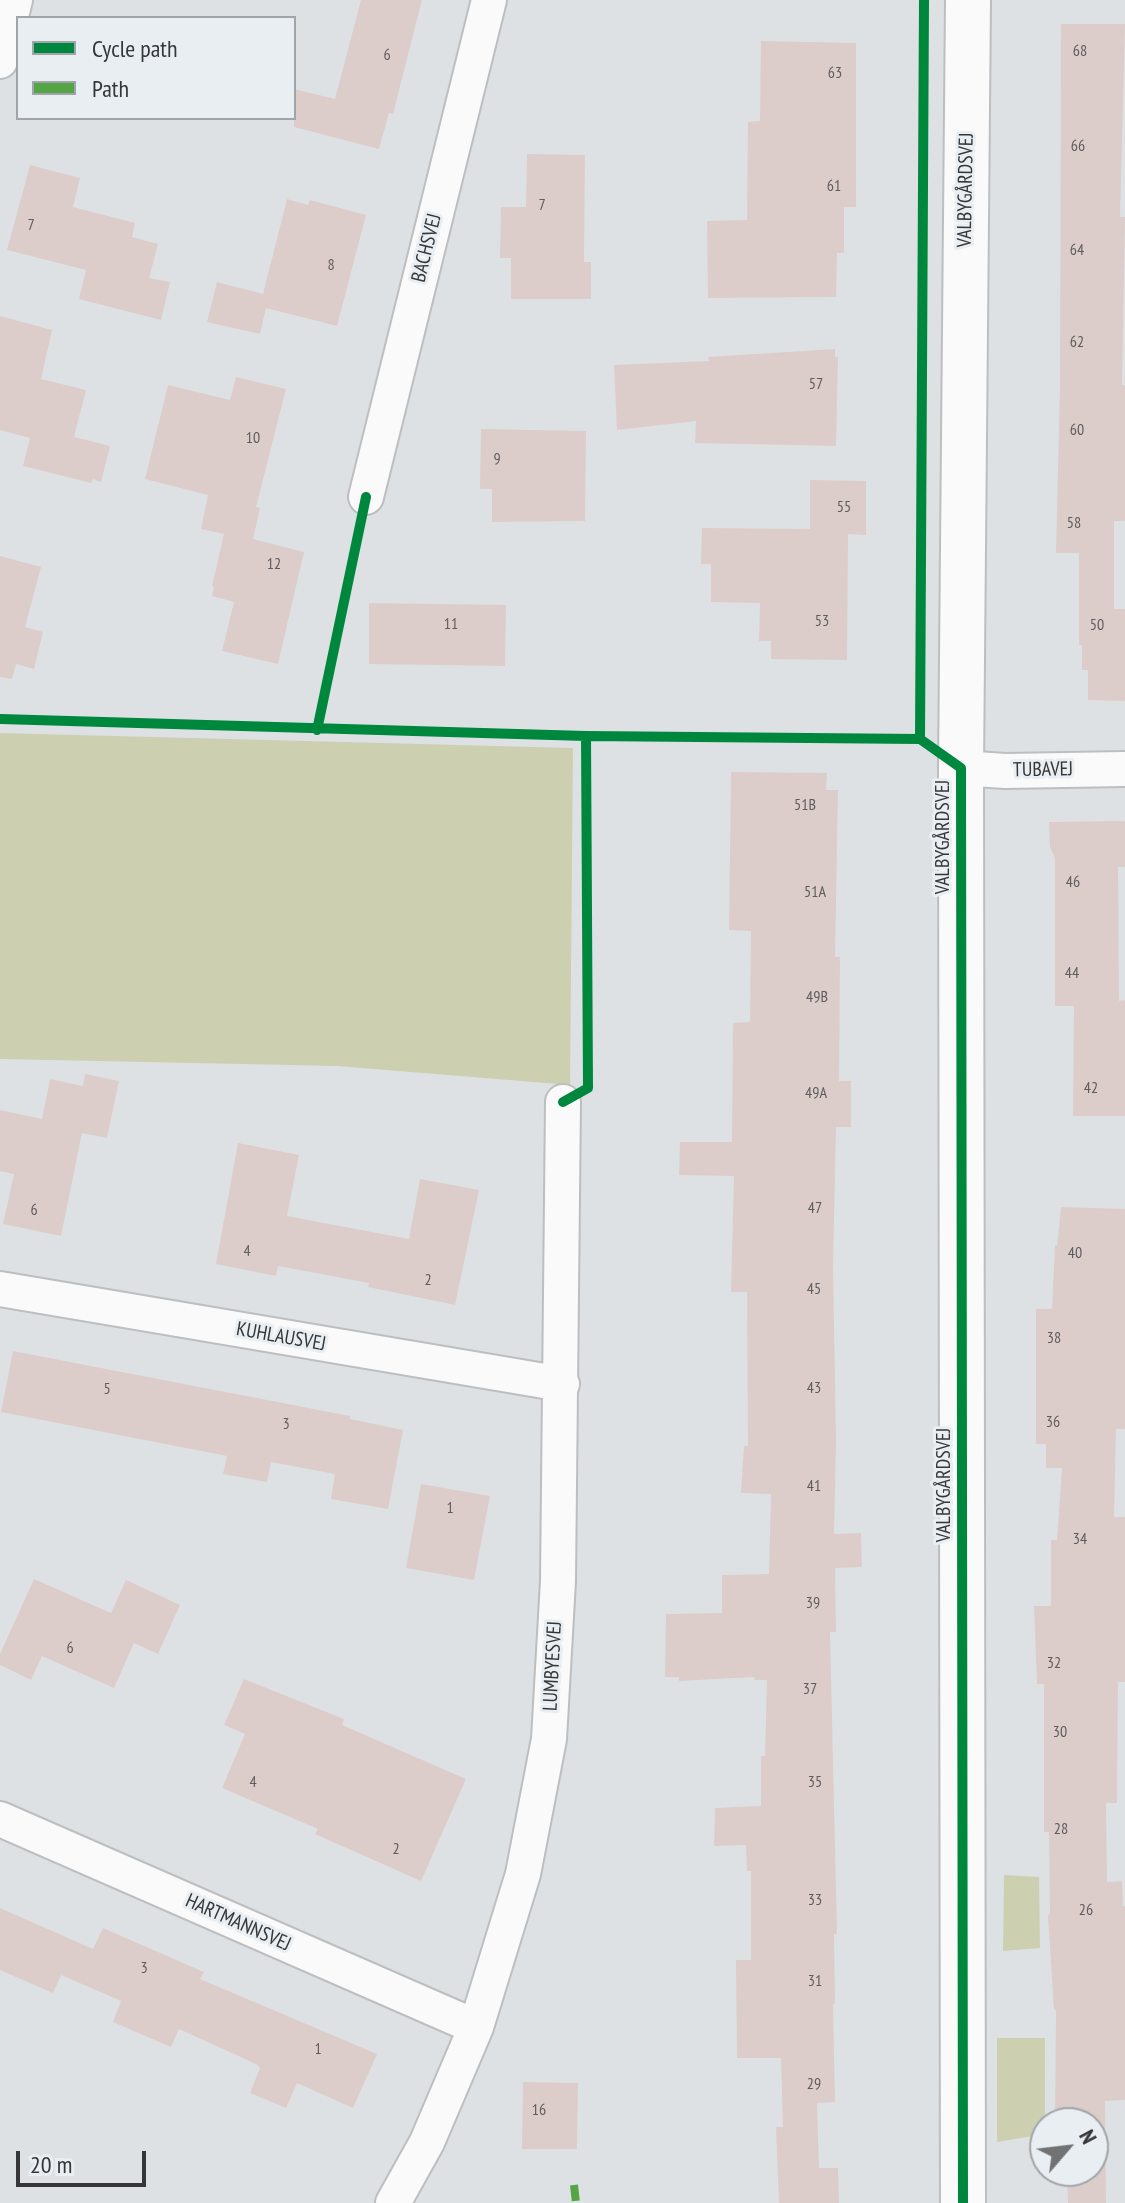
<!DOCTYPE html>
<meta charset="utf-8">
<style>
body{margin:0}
#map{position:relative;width:1125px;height:2203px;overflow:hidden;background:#dee1e4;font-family:"PT Sans Narrow",sans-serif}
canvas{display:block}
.legend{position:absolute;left:16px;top:16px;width:280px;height:104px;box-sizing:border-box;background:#e9eef3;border:2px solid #a1a4a8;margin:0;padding:10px 14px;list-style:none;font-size:24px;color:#343638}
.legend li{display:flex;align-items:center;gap:16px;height:40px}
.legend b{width:40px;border:2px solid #a1a4a8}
.north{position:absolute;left:1029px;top:2107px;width:80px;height:80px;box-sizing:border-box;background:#e9eef3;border:2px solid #a1a4a8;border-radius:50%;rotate:62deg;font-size:22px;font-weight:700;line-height:32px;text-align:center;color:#343638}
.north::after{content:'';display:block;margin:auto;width:28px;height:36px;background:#707274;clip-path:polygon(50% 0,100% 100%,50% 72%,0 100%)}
.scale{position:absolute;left:16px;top:2151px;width:130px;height:36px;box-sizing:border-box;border:4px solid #343638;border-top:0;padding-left:10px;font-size:24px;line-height:28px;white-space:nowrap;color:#343638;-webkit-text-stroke:6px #e9eef3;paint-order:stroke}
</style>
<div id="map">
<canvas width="1125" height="2203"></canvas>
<ul class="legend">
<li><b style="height:10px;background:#00873e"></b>Cycle path</li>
<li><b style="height:10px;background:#53a545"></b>Path</li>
</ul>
<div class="north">N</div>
<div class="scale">20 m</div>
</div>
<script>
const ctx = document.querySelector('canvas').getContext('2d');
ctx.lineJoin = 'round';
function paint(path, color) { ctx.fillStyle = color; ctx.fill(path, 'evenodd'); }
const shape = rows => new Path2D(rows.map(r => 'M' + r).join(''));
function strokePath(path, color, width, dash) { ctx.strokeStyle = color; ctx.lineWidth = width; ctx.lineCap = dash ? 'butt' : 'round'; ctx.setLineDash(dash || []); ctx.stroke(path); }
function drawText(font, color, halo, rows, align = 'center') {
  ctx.font = font + ' "PT Sans Narrow",sans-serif'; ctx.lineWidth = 6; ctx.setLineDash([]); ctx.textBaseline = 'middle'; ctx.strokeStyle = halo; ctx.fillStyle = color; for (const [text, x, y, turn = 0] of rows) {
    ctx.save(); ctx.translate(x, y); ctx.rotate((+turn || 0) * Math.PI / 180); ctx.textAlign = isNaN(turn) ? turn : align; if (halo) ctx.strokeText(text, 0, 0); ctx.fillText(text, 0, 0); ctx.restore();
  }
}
paint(shape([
 [0,733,573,748,570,1085,337,1066,0,1059],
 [1004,1875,1039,1877,1040,1948,1003,1951],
 [997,2038,1045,2038,1045,2134,997,2142]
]), '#ccd0b0');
paint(shape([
 [361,0,422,0,393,114,389,113,379,149,294,127,294,89,335,99],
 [1061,24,1125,24,1120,217,1125,217,1122,385,1125,385,1125,521,1114,521,1114,609,1125,609,1125,701,1088,700,1088,670,1082,670,1082,645,1079,645,1079,553,1056,553,1060,385],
 [761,41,856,43,856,207,844,207,844,253,837,253,836,297,708,298,707,221,747,220,748,122,760,121],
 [527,154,585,155,584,262,591,262,591,299,511,299,511,258,500,258,501,207,526,207],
 [30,165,80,178,73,207,135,223,132,237,158,244,149,278,170,282,161,320,79,299,86,270,7,250],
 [287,199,308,205,310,200,366,215,337,326,266,308,260,334,207,322,217,282,263,294],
 [0,316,52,330,41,379,86,390,74,437,110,446,101,482,93,479,91,483,23,466,30,438,0,430],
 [835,349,835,357,838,357,836,446,695,443,696,421,617,430,614,365,709,361,708,357],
 [236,377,286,389,256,507,260,508,253,539,304,552,278,664,222,651,234,602,212,596,214,587,212,586,224,534,201,529,208,495,145,479,168,385,230,400],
 [481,429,586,431,585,521,492,522,492,489,480,489],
 [810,480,866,481,866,535,848,534,847,660,771,659,771,641,759,641,760,603,711,602,711,564,701,564,702,528,810,529],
 [0,556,41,567,25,627,43,632,34,669,16,664,12,679,0,677],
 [369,603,506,605,505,666,369,664],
 [731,772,827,773,826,790,838,790,835,957,840,957,839,1081,851,1081,851,1127,836,1127,833,1266,836,1441,834,1534,861,1533,862,1567,835,1568,836,1632,830,1632,837,1934,834,1934,835,2004,833,2004,835,2102,817,2103,819,2168,838,2168,839,2203,779,2203,776,2127,783,2127,781,2058,737,2058,736,1960,751,1960,751,1871,747,1871,746,1845,714,1846,715,1808,761,1806,761,1756,765,1756,767,1680,755,1680,754,1677,679,1681,679,1677,665,1677,666,1614,722,1613,722,1575,769,1574,771,1494,741,1493,744,1446,748,1446,747,1292,731,1292,734,1176,679,1175,680,1142,732,1142,733,1023,750,1022,751,931,729,930],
 [1125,821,1125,867,1118,867,1119,1001,1125,1000,1125,1116,1073,1116,1074,1006,1055,1006,1055,858,1050,847,1049,822],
 [85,1074,119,1081,107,1138,82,1133,61,1236,3,1224,14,1174,0,1171,0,1110,42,1119,50,1079,83,1086],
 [238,1143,299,1155,287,1216,409,1239,420,1179,479,1190,455,1305,368,1287,369,1283,278,1266,276,1276,216,1264],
 [1061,1207,1125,1209,1125,1429,1116,1429,1114,1517,1125,1517,1125,1682,1118,1682,1117,1803,1106,1803,1107,1882,1122,1881,1123,1906,1125,1906,1125,2100,1105,2101,1106,2203,1068,2203,1067,2171,1093,2171,1093,2123,1055,2123,1056,2010,1054,2010,1048,1915,1050,1914,1049,1832,1044,1832,1044,1684,1037,1684,1034,1606,1051,1606,1051,1540,1057,1540,1062,1468,1046,1468,1046,1444,1036,1444,1036,1309,1052,1309,1055,1245,1057,1246],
 [13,1351,350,1416,350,1419,403,1430,388,1509,331,1499,335,1474,271,1462,267,1482,223,1474,227,1456,1,1412],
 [421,1484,490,1496,474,1580,406,1568],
 [34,1579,111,1613,126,1580,180,1605,158,1654,134,1643,114,1688,42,1656,31,1680,0,1665,0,1654],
 [244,1679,344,1719,342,1725,466,1779,421,1881,315,1834,318,1829,222,1788,245,1734,224,1725],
 [0,1908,93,1949,103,1928,204,1972,200,1979,377,2054,353,2108,297,2083,286,2108,250,2093,260,2068,256,2064,179,2029,171,2047,113,2022,121,2001,61,1975,53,1993,0,1970],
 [523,2082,578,2083,577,2149,522,2149]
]), '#dccdcb');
const street = shape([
 [0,61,15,0],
 [366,497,489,0],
 [961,768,1005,771,1125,769],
 [0,1289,562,1384],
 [0,1819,476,2027],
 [393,2203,427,2142,476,2027,523,1874,549,1739,558,1581,563,1102]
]);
const secondary = shape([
 [963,2203,961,768,968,0]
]);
strokePath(street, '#bcbec0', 38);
strokePath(secondary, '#bcbec0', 48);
strokePath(street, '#fafafb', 34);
strokePath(secondary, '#fafafb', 44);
strokePath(shape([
 [574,2185,576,2203]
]), '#53a545', 8, [16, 8]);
strokePath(shape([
 [924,0,920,739,961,768,963,2203],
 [0,719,586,736,920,739],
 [317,730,366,497],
 [563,1102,588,1088,586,736]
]), '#00873e', 10);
drawText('16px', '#5e5c5d', null, [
 ["68",1080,51],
 ["6",387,55],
 ["63",835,73],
 ["66",1078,146],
 ["61",834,186],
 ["7",542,205],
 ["7",31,225],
 ["64",1077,250],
 ["8",331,265],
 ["62",1077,342],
 ["57",816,384],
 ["60",1077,430],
 ["10",253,438],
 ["9",497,459],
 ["55",844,507],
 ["58",1074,523],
 ["12",274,564],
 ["53",822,621],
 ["11",451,624],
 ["50",1097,625],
 ["51B",805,805],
 ["46",1073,882],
 ["51A",815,892],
 ["44",1072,973],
 ["49B",817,997],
 ["42",1091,1088],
 ["49A",816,1093],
 ["47",815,1208],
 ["6",34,1210],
 ["4",247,1251],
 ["40",1075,1253],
 ["2",428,1280],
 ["45",814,1289],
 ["38",1054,1338],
 ["43",814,1388],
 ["5",107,1389],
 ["36",1053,1422],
 ["3",286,1424],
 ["41",814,1486],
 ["1",450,1508],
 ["34",1080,1539],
 ["39",813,1603],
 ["6",70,1648],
 ["32",1054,1663],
 ["37",810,1689],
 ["30",1060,1732],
 ["4",253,1782],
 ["35",815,1782],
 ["28",1061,1829],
 ["2",396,1849],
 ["33",815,1900],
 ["26",1086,1910],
 ["3",144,1968],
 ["31",815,1981],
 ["1",318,2049],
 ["29",814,2084],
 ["16",539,2110]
]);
drawText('20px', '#343638', '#e9eef3', [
 ["VALBYGÅRDSVEJ",966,190,-89],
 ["BACHSVEJ",427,248,-76],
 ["TUBAVEJ",1043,770,-1],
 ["VALBYGÅRDSVEJ",943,837,-90],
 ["KUHLAUSVEJ",281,1337,10],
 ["VALBYGÅRDSVEJ",944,1485,-90],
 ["LUMBYESVEJ",553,1666,-87],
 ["HARTMANNSVEJ",238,1923,24]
]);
</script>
